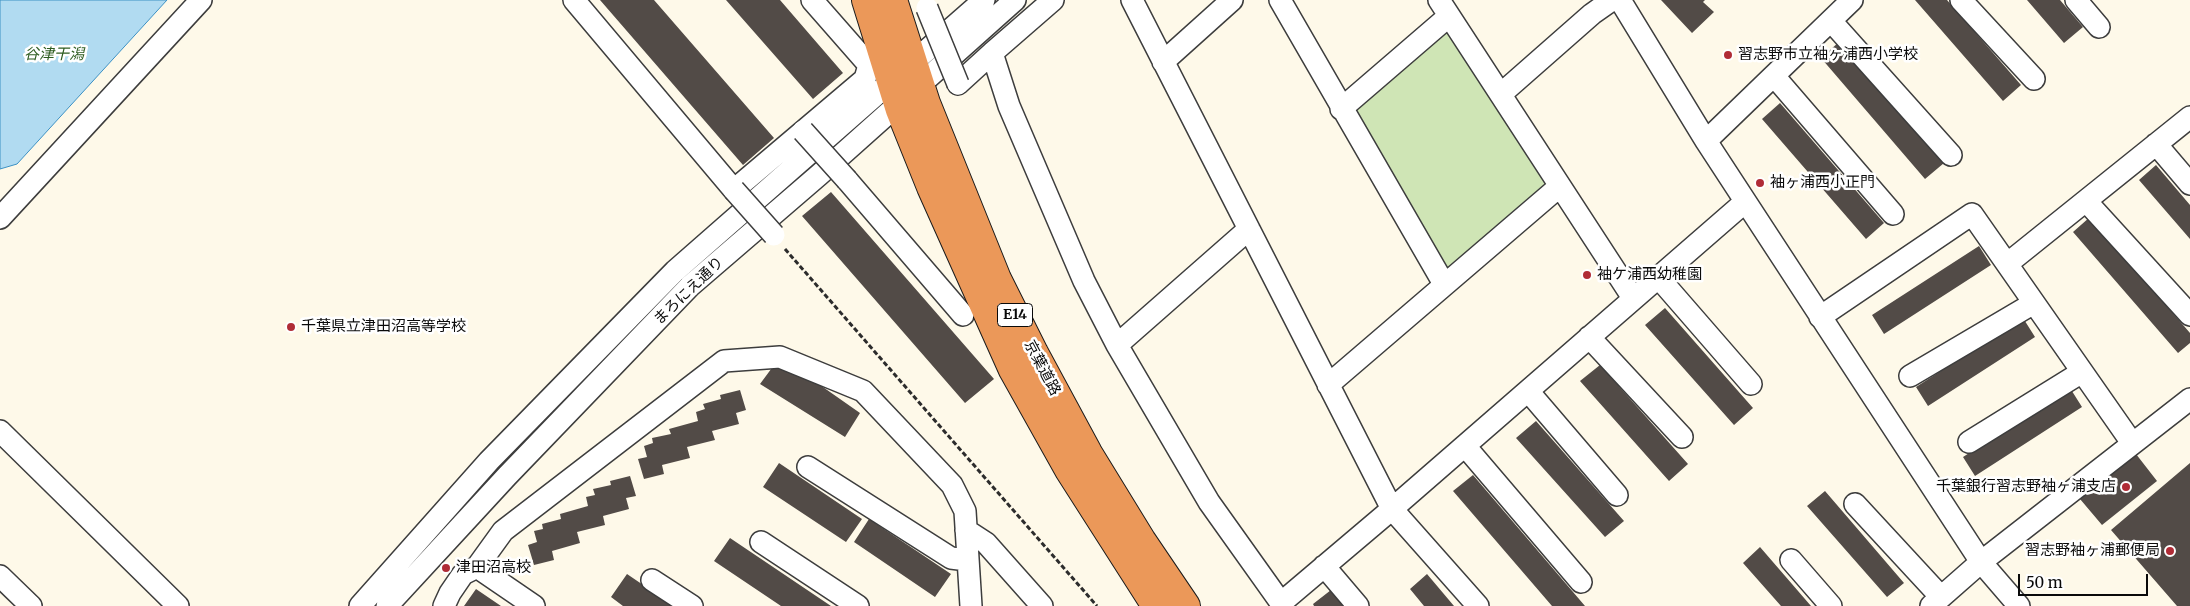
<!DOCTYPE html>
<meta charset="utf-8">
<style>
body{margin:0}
#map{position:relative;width:2190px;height:606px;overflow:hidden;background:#fef9e9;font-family:Merriweather,serif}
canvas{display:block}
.scale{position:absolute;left:2018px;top:574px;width:130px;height:22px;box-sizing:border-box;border:2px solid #0a0a0a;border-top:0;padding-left:6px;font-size:15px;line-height:18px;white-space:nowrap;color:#0a0a0a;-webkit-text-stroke:4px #fff;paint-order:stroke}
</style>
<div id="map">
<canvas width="2190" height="606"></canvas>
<div class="scale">50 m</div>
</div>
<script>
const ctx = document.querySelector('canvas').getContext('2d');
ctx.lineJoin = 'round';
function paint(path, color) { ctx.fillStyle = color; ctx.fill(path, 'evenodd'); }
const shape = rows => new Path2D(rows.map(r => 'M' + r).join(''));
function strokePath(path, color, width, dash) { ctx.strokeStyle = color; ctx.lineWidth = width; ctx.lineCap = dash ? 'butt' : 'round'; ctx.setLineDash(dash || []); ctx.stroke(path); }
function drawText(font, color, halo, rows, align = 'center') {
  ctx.font = font + ' Merriweather,"Noto Sans JP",serif'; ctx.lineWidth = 5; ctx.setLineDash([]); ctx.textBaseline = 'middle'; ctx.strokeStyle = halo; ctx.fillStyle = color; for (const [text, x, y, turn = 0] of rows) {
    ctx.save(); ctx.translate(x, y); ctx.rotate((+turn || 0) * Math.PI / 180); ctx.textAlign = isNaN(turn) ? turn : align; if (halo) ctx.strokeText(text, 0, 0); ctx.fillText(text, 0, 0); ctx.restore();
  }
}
paint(shape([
 [1447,25,1549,181,1443,274,1349,110]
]), '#cfe5b5');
const water = shape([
 [0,0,167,0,17,164,0,169,0,0]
]);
paint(water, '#b1dbf1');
strokePath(water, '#3d91c4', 1);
paint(shape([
 [600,0,654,0,774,138,743,165],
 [726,0,780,0,843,73,813,99],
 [1661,0,1705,0,1703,2,1714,12,1692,33],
 [1915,0,1947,0,2021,85,2003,101],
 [2027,0,2060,0,2083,27,2064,43],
 [1839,42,1944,163,1925,179,1821,58],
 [1780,103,1884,223,1866,239,1762,119],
 [2156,165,2190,205,2190,239,2139,180],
 [831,192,994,379,965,403,802,216],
 [2090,217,2190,333,2190,343,2178,353,2073,232],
 [1979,246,1991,265,1884,334,1872,315],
 [1665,308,1753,408,1734,425,1645,325],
 [2023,318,2035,337,1928,406,1916,387],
 [780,357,860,413,845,437,760,384],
 [1600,365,1688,464,1669,481,1580,381],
 [2070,388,2082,407,1975,476,1963,457],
 [740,390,746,410,736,413,739,424,712,431,715,440,687,447,690,458,662,465,664,474,644,479,638,459,647,457,644,446,653,443,652,438,671,434,669,429,698,421,696,412,705,409,703,404,721,399,720,395],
 [1536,421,1624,521,1605,537,1516,438],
 [2136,454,2157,481,2102,525,2080,499],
 [779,463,862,519,846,542,763,487],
 [2190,463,2190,606,2177,606,2111,530],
 [1473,475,1585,606,1552,606,1453,491],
 [630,476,636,496,626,498,629,509,603,516,605,525,577,532,580,543,552,551,554,560,534,565,528,545,537,542,534,531,543,529,542,524,561,519,560,514,588,506,586,497,595,495,593,489,611,485,610,481],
 [1825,491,1904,583,1887,597,1807,506],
 [869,519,951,574,935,597,854,542],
 [730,538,831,606,781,606,714,561],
 [1760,547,1811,606,1781,606,1743,563],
 [627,574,674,606,623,606,611,597],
 [1427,574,1454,606,1424,606,1410,589],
 [476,589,501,606,464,606],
 [1331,590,1345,606,1314,606,1313,604]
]), '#524b47');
const minor = shape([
 [574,0,734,190,865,79,869,65,812,0],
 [1053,0,992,53,1009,106,1084,281,1117,345,1209,502,1281,603,1392,509,1745,202],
 [1132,0,1392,509,1478,606],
 [1280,0,1444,284],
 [1439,0,1633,298],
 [1620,0,1706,141,1981,562,2019,606],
 [1961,0,2034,79],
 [2076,0,2099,27],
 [1831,21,1951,155],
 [1163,62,1232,0],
 [1774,76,1893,214],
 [958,84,992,53],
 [1501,94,1592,14,1612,0],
 [1341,109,1449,16],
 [1706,141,1852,0],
 [2156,144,2190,184],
 [847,180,963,315],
 [2086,201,2190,315],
 [0,218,201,0],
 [2007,264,2190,117],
 [1658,277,1751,384],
 [1820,317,1972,214,2132,443],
 [1589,337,1682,437],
 [1117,345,1249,229],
 [1910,376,2034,303],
 [1328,385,1560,186],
 [1528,391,1617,495],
 [0,431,178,606],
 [1969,442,2082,372],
 [1465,446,1581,582],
 [808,467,951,558,967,560],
 [1855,504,1941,597],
 [966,530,986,543,1042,606],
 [761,542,858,606],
 [1791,560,1831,606],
 [1324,566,1358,606],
 [477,567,534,606],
 [0,576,31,606],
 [652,580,692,606],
 [360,606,489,461,675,271,984,0],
 [387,606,507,476,690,286,819,175,1015,0],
 [444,606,450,593,463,574,477,567,503,531,724,361,780,357,863,391,952,485,965,511,971,606],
 [1931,606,1981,562,2190,399]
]);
const highway = shape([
 [866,0,900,110,931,187,1013,370,1069,470,1156,606],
 [893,0,926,103,997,279,1034,353,1088,453,1142,541,1186,606]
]);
strokePath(minor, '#3d3d3d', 24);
strokePath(highway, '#1b1b1b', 30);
strokePath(shape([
 [785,249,1097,606]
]), '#2c2c2c', 3, [5, 2.5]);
strokePath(minor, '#fff', 21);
strokePath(highway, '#eb9859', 28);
const minorBridge = shape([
 [927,8,958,84],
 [803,131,847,180],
 [734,190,774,235]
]);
strokePath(minorBridge, '#3d3d3d', 24, []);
strokePath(minorBridge, '#fff', 21);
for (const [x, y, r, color] of [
 [1728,55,5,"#b02c36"],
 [1760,183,5,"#b02c36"],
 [1587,275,5,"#b02c36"],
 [291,327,5,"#b02c36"],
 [2126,487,5,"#b02c36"],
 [2170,551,5,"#b02c36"],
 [446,568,5,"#b02c36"]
]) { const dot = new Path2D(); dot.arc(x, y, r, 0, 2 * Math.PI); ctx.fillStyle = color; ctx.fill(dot); strokePath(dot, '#fff', 2); }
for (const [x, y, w] of [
 [1015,315,35]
]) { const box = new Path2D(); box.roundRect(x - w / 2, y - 11.5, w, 23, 4); ctx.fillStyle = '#fff'; ctx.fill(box); strokePath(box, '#0a0a0a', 1); }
drawText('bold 14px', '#0a0a0a', null, [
 ["E14",1015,315]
]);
drawText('italic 15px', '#2e5c20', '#fff', [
 ["谷津干潟",54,55]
]);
drawText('15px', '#0a0a0a', '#fff', [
 ["習志野市立袖ヶ浦西小学校",1738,55],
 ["袖ヶ浦西小正門",1770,183],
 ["袖ケ浦西幼稚園",1597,275],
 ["千葉県立津田沼高等学校",301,327],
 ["千葉銀行習志野袖ヶ浦支店",2116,487,"right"],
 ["習志野袖ヶ浦郵便局",2160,551,"right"],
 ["津田沼高校",456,568]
], 'left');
drawText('15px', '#0a0a0a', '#fff', [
 ["まろにえ通り",689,291,-44],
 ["京葉道路",1042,368,62]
]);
</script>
